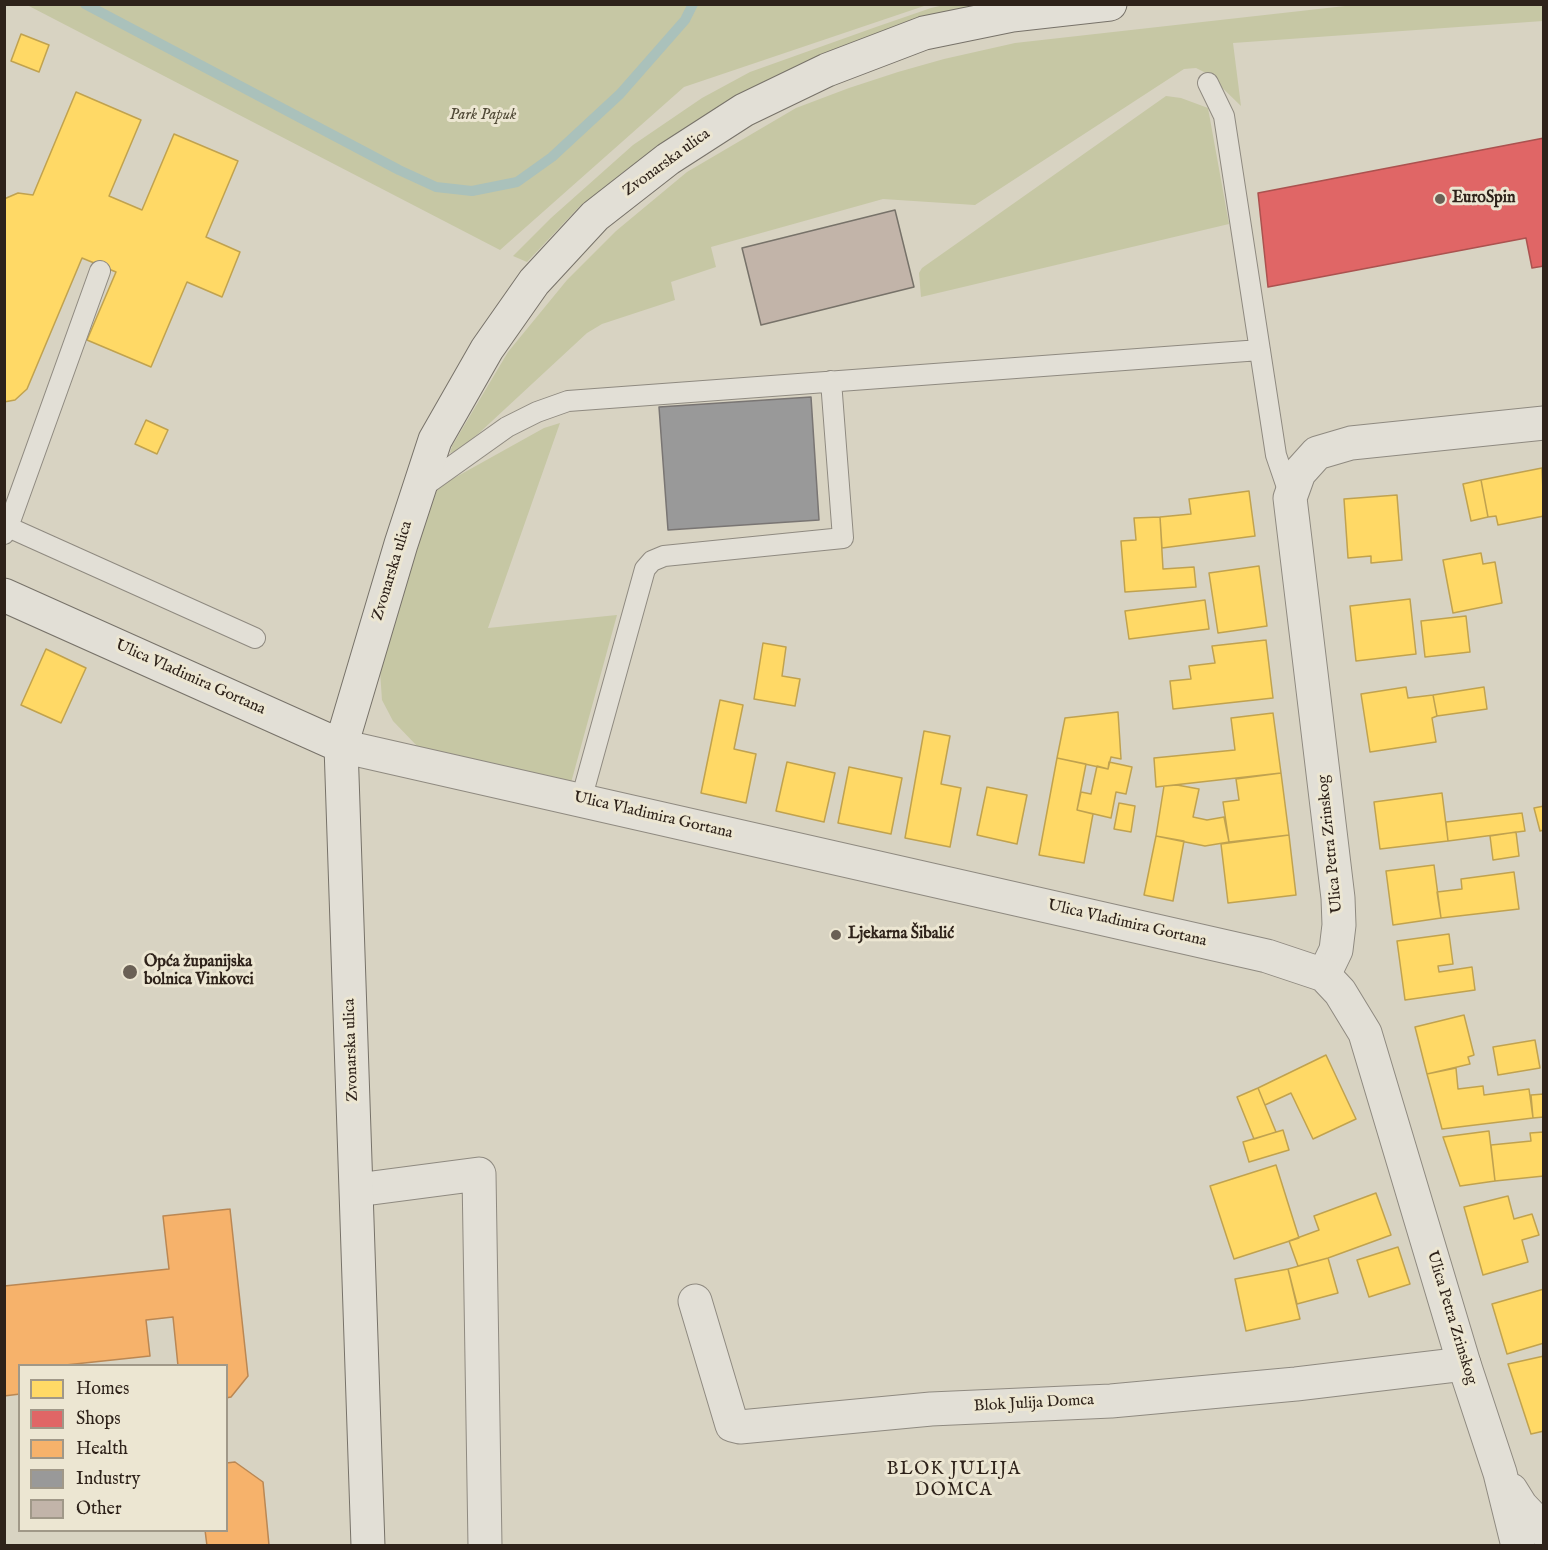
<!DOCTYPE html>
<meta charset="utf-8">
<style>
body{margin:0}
#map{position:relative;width:1548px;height:1550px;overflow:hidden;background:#d8d3c2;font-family:"IM FELL English",serif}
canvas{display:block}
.frame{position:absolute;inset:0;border:6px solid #2e221a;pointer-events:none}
.legend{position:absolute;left:18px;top:1364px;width:210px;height:168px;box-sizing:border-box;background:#ece6d2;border:2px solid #a09888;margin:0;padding:8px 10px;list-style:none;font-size:18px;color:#2e221a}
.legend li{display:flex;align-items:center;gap:12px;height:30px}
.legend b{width:30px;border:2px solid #a09888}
</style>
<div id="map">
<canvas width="1548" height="1550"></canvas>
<div class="frame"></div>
<ul class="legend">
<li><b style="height:16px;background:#ffd966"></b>Homes</li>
<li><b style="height:16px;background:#e06666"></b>Shops</li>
<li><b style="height:16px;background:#f6b26b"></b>Health</li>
<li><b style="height:16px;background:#999"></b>Industry</li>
<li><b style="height:16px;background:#c2b4a9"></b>Other</li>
</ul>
</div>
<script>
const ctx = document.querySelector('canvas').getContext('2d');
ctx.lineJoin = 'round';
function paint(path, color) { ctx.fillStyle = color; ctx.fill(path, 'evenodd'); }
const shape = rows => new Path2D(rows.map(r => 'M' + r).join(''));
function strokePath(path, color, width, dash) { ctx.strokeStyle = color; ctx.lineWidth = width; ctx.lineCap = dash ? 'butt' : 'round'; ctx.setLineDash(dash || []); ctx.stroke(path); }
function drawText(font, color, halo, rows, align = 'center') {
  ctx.font = font + ' "IM FELL English",serif'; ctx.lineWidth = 6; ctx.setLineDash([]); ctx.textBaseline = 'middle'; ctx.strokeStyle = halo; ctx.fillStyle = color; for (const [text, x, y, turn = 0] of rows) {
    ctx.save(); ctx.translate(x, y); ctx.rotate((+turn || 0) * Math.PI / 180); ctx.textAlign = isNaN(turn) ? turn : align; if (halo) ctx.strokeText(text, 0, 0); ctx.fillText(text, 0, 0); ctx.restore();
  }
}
paint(shape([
 [948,4,1014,5,721,106,627,169,579,207,527,262,513,256,551,218,633,145,702,98,750,72,876,27,931,8],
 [27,5,927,5,684,87,500,250],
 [1354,5,1543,5,1543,21,1233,43,1241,106,1208,74,1196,68,1184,69,975,205,883,199,711,247,716,267,671,282,675,300,602,324,587,333,478,434,459,450,450,453,452,446,508,352,567,280,616,231,687,172,796,108,849,88,898,72,944,59,1015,43],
 [1166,96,1181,98,1208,108,1229,224,921,297,919,273,922,268],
 [560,423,488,628,617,615,569,790,418,747,393,721,382,700,380,671,414,553,438,487,544,428]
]), '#c6c7a4');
const homes = shape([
 [21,34,49,45,39,72,11,61,21,34],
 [76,92,141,120,109,196,142,210,174,134,238,161,206,237,240,252,222,297,187,282,151,367,87,340,116,272,82,258,27,389,15,400,4,402,4,199,18,193,33,195,76,92],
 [146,420,168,430,157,454,135,444,146,420],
 [1542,468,1544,516,1498,525,1496,516,1488,517,1481,480,1542,468],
 [1481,480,1488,517,1471,521,1463,484,1481,480],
 [1249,491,1255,536,1162,548,1160,517,1191,514,1189,499,1249,491],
 [1397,495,1402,560,1371,563,1371,556,1348,558,1344,499,1397,495],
 [1160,517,1163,569,1194,567,1196,587,1125,592,1121,541,1136,540,1134,518,1160,517],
 [1481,553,1483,564,1495,562,1502,603,1453,613,1443,560,1481,553],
 [1259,566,1267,626,1218,633,1209,573,1259,566],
 [1410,599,1416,654,1356,661,1350,606,1410,599],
 [1205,600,1209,629,1129,639,1125,611,1205,600],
 [1466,616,1470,652,1425,657,1421,621,1466,616],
 [1266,640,1273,698,1173,709,1170,681,1191,679,1189,666,1215,663,1212,646,1266,640],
 [763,643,786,647,782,676,800,679,795,706,754,699,763,643],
 [46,649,86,668,61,723,21,705,46,649],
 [1406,687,1408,698,1433,695,1437,716,1432,718,1436,742,1370,752,1361,694,1406,687],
 [1484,687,1487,709,1437,716,1433,695,1484,687],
 [720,700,743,705,734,749,756,754,746,803,701,793,720,700],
 [1118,712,1121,759,1111,757,1108,769,1057,758,1065,718,1118,712],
 [1273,713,1281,773,1156,787,1154,758,1235,750,1231,718,1273,713],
 [924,731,950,736,941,784,961,788,950,847,905,838,924,731],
 [1057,758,1086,764,1077,810,1093,814,1084,863,1039,855,1057,758],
 [787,762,835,773,824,822,776,811,787,762],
 [1109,762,1132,767,1126,794,1116,792,1111,818,1077,810,1081,792,1091,794,1097,766,1108,769,1109,762],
 [849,767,902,778,891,834,838,823,849,767],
 [1281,773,1289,835,1229,842,1223,802,1239,800,1236,779,1281,773],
 [1177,785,1199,789,1193,817,1207,820,1224,817,1229,842,1205,846,1156,836,1164,786,1177,785],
 [987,787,1027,795,1017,844,977,835,987,787],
 [1442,793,1448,841,1380,849,1374,802,1442,793],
 [1119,803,1135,806,1131,832,1114,829,1119,803],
 [1544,806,1544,830,1540,831,1534,808,1544,806],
 [1522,813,1525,831,1448,841,1446,822,1522,813],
 [1516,832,1519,856,1493,860,1490,836,1516,832],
 [1289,835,1296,895,1228,903,1221,844,1289,835],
 [1156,836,1184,841,1173,901,1144,895,1156,836],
 [1434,865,1441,918,1393,925,1386,871,1434,865],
 [1514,872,1519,909,1441,918,1437,892,1462,889,1461,879,1514,872],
 [1449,934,1453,964,1438,966,1439,972,1472,967,1475,990,1405,1000,1397,941,1449,934],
 [1464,1015,1474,1055,1468,1057,1470,1064,1427,1074,1415,1027,1464,1015],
 [1535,1040,1540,1068,1498,1075,1493,1047,1535,1040],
 [1326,1055,1356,1119,1313,1139,1291,1093,1265,1105,1258,1088,1326,1055],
 [1456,1068,1458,1089,1483,1086,1484,1095,1529,1089,1533,1118,1442,1129,1427,1074,1456,1068],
 [1258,1088,1276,1132,1254,1139,1237,1097,1258,1088],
 [1544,1094,1544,1117,1533,1118,1531,1095,1544,1094],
 [1283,1130,1289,1150,1249,1162,1243,1142,1283,1130],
 [1489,1131,1495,1181,1460,1186,1443,1137,1489,1131],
 [1544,1132,1544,1176,1495,1181,1491,1145,1531,1141,1530,1133,1544,1132],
 [1276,1165,1299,1238,1234,1259,1210,1186,1276,1165],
 [1376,1193,1391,1235,1328,1258,1298,1266,1289,1241,1319,1230,1314,1216,1376,1193],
 [1508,1196,1514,1219,1532,1214,1539,1235,1522,1240,1528,1262,1483,1275,1464,1207,1508,1196],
 [1398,1247,1410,1284,1369,1297,1357,1260,1398,1247],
 [1328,1258,1338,1293,1297,1304,1288,1269,1328,1258],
 [1288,1269,1300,1319,1246,1331,1235,1279,1288,1269],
 [1544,1289,1544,1343,1507,1354,1492,1304,1544,1289],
 [1544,1356,1544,1431,1531,1434,1508,1364,1544,1356]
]);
paint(homes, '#ffd966');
strokePath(homes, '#c0a24f', 1.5);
const shops = shape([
 [1544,138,1544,266,1532,268,1526,238,1268,287,1258,193,1544,138]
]);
paint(shops, '#e06666');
strokePath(shops, '#ab524f', 1.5);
const health = shape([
 [230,1209,248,1376,231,1397,226,1398,226,1366,178,1366,173,1317,146,1320,150,1356,56,1366,20,1366,20,1394,4,1396,4,1286,169,1269,163,1216,230,1209],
 [235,1462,263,1482,269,1545,207,1546,205,1530,226,1530,226,1463,235,1462]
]);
paint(health, '#f6b26b');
strokePath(health, '#ba8753', 1.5);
const industry = shape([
 [811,397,819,520,668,530,659,407,811,397]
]);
paint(industry, '#999');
strokePath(industry, '#797573', 1.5);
strokePath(shape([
 [85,4,399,170,436,187,472,191,517,182,552,157,620,94,685,20,693,4]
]), '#aac1bb', 10);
const building = shape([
 [895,210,914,287,761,325,742,248,895,210]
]);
paint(building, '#c2b4a9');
strokePath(building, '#777269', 1.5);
const service = shape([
 [1208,83,1224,116,1276,455,1290,496],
 [420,489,507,427,537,412,568,401,1260,350],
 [8,527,100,271],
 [4,534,8,527,255,638],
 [581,800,645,569,652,561,664,556,843,538,831,381]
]);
const minor = shape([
 [1324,975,1336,950,1339,925,1338,898,1290,498,1299,473,1317,453,1351,443,1544,423],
 [357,1190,479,1174,485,1546],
 [695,1301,732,1425,740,1427,931,1409,1111,1401,1296,1384,1464,1364]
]);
const tertiary = shape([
 [341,746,1267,956,1324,975,1340,992,1365,1033,1464,1364,1500,1473,1518,1546],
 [1511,1490,1521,1506,1544,1530]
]);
const secondary = shape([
 [4,595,341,746],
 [368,1546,341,746,401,544,435,440,487,349,534,282,595,216,668,159,744,110,827,70,924,33,1012,15,1110,4]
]);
strokePath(service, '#8f8a80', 22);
strokePath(minor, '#8f8a80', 35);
strokePath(tertiary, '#8f8a80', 35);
strokePath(secondary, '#777269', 35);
strokePath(service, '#e2dfd6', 20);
strokePath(minor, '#e2dfd6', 33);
strokePath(tertiary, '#e2dfd6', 33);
strokePath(secondary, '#e2dfd6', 33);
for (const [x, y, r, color] of [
 [1440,199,6,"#6a6055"],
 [836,935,6,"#6a6055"],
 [130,972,8,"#6a6055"]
]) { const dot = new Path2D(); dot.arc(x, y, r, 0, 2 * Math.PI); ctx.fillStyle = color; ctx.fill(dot); strokePath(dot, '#ece6d2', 2); }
drawText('italic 16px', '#504936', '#ece6d2', [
 ["Park Papuk",483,116]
]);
drawText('16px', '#2e221a', '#ece6d2', [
 ["Zvonarska ulica",667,163,-36],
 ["Zvonarska ulica",393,571,-73],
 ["Ulica Vladimira Gortana",190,678,24],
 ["Ulica Vladimira Gortana",653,816,13],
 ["Ulica Petra Zrinskog",1331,844,-96],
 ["Ulica Vladimira Gortana",1127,924,13],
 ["Zvonarska ulica",352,1050,-92],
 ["Ulica Petra Zrinskog",1451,1318,73],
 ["Blok Julija Domca",1034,1404,-3]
]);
drawText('bold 16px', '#2e221a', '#ece6d2', [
 ["EuroSpin",1452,199],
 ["Ljekarna Šibalić",848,935],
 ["Opća županijska",144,963],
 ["bolnica Vinkovci",144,981]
], 'left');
ctx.letterSpacing = '1.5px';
drawText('18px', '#2e221a', '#ece6d2', [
 ["BLOK JULIJA",954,1470],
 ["DOMCA",954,1491]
]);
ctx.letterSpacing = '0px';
</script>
